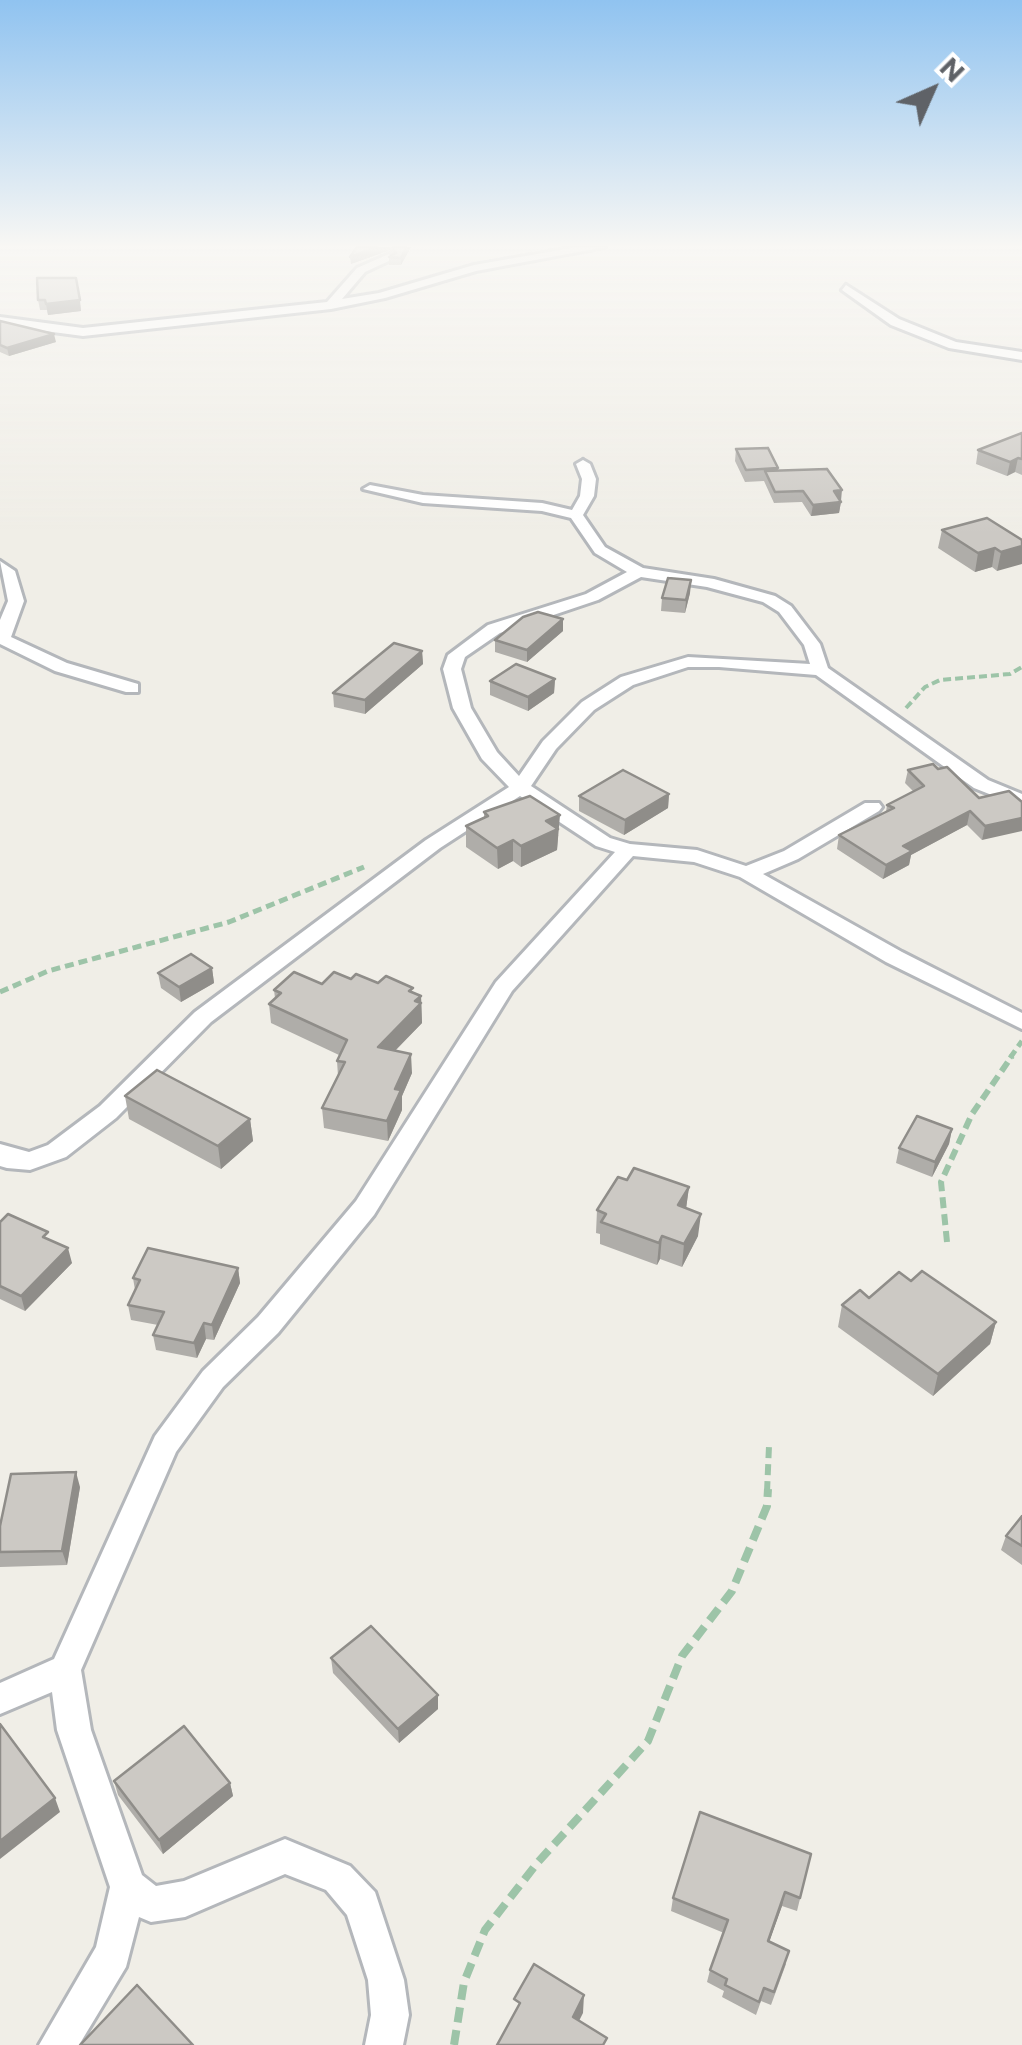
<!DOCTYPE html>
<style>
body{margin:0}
#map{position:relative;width:1022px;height:2045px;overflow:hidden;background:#f0eee7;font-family:Commissioner,sans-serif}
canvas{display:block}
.north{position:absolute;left:882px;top:40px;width:100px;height:100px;-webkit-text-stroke:8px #fff;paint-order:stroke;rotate:45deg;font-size:28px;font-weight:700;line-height:40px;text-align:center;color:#5f6267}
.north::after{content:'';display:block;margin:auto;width:35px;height:45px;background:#5f6267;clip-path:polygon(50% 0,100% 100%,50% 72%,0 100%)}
</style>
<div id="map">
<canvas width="1022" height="2045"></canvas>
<div class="north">N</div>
</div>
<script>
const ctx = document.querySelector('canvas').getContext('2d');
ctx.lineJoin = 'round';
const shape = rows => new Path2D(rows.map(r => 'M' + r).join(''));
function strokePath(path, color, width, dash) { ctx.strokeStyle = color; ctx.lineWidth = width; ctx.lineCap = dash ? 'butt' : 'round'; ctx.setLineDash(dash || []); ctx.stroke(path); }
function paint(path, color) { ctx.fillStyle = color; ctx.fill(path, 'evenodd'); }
const minor = shape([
 [577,247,605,247,476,271,385,298,331,309,83,336,0,325,0,317,83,328,327,302,357,268,389,254,393,259,365,272,342,299,379,293,474,265,577,247],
 [846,285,899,319,956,342,1022,352,1022,360,949,348,891,325,842,290,846,285],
 [583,460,590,464,596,479,594,496,583,515,605,547,643,568,714,579,775,596,791,606,820,644,828,668,988,780,1022,794,1022,807,974,788,816,675,719,667,688,667,633,685,594,710,556,749,531,786,610,838,630,844,697,850,746,866,784,851,865,803,879,803,882,807,879,811,798,859,763,874,902,952,1022,1013,1022,1029,886,962,740,877,694,862,633,856,512,991,374,1215,278,1333,223,1387,176,1452,81,1670,91,1730,142,1875,156,1886,184,1881,285,1839,350,1866,375,1892,404,1980,409,2015,403,2045,365,2045,371,2015,368,1980,347,1915,326,1890,285,1874,185,1917,151,1922,139,1917,126,1967,79,2045,39,2045,96,1947,110,1887,57,1730,52,1692,0,1714,0,1683,54,1659,155,1436,203,1371,258,1317,356,1201,496,982,615,852,596,846,520,796,440,848,211,1022,116,1118,66,1157,30,1170,7,1168,0,1166,0,1144,29,1152,48,1145,100,1106,195,1012,426,840,509,787,482,759,453,708,443,669,448,655,488,625,586,594,627,572,595,553,571,518,542,511,423,503,363,489,370,485,423,495,542,503,572,510,580,496,582,479,576,464,583,460],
 [641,577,707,587,763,602,779,612,804,645,810,664,688,657,621,677,582,702,543,741,519,776,497,752,471,708,461,669,465,657,500,633,598,600,641,577],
 [0,561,15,571,24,601,11,637,67,663,138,684,138,692,126,692,55,671,0,644,0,620,8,601,0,561]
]);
strokePath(minor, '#b4b7bb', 6);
strokePath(shape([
 [906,708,925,687,940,680,1010,674,1022,667]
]), '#9dc4a8', 4, [8, 4]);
strokePath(shape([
 [0,992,48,971,229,922,364,867],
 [1010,1058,1022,1041]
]), '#9dc4a8', 5, [9, 5]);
strokePath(shape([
 [947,1242,941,1182,972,1114,1012,1056],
 [767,1492,769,1446]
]), '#9dc4a8', 6, [11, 6]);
strokePath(shape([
 [454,2045,464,1982,485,1930,538,1862,648,1741,682,1656,732,1591,767,1506,768,1489]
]), '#9dc4a8', 8, [15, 8]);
paint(minor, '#fff');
paint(shape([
 [357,247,411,247,401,265,389,265,389,257,393,255,390,250,351,264],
 [76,278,81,311,48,315,47,310,40,310,38,300],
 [0,321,56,342,9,356,0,352],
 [1022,433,1022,475,1015,472,1007,476,976,464,978,450],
 [736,449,778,468,778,471,841,501,839,513,811,516,802,502,774,503,764,481,745,482,735,461],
 [942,530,1022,540,997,571,992,567,975,572,938,548],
 [691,580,690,593,685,613,661,611,662,598],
 [563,619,563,631,527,662,495,652,495,640],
 [422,651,423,664,365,714,334,707,333,693],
 [555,679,554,693,528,711,490,695,490,681],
 [938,769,979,798,1009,791,982,840,967,825,911,855,909,865,883,879,837,849,839,835,886,812,887,805,914,792,905,783,908,770],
 [669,794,668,808,624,835,579,811,579,796],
 [484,812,559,836,558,836,557,850,521,867,513,861,498,869,466,847,466,826,484,818],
 [212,968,214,983,181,1002,161,988,158,973],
 [378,983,421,996,422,1023,395,1051,412,1073,402,1096,402,1110,388,1141,324,1128,322,1108,338,1076,337,1061,339,1055,271,1023,269,1004,275,998,274,990,322,984],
 [125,1096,250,1119,253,1141,221,1169,129,1119],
 [952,1129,949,1144,932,1177,896,1163,899,1148],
 [627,1180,689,1187,686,1208,698,1236,682,1267,660,1259,657,1265,600,1244,600,1234,596,1233,597,1210],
 [0,1222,50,1240,72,1263,25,1311,0,1299],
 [238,1268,240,1283,214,1340,206,1339,197,1358,156,1350,153,1335,158,1325,131,1320,128,1305,135,1290,133,1278],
 [911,1281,996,1322,990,1344,933,1396,838,1327,842,1305,869,1298],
 [80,1487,67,1565,0,1567,0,1526],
 [1022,1516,1022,1565,1001,1550,1006,1536],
 [331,1658,438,1709,399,1743,333,1673],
 [114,1781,230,1783,233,1796,163,1854,118,1795],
 [811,1854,797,1911,782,1906,769,1941,786,1964,771,2005,761,2001,756,2015,722,1997,724,1991,707,1982,710,1970,724,1933,671,1911,673,1898]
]), '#afada9');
paint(shape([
 [377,247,390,247,390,250,351,264,350,257],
 [406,247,411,247,401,265,401,258],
 [80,300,81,311,48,315,46,304],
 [54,334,56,342,9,356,7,348],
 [1018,458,1015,472,1007,476,1010,462],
 [842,490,841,501,832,502,834,491],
 [841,502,839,513,811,516,813,505],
 [1022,546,1022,564,997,571,1001,552],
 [995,548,992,567,975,572,978,553],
 [691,580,690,593,685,613,686,600],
 [563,619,563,631,527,662,527,650],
 [422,651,423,664,365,714,365,700],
 [555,679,554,693,528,711,528,697],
 [669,794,668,808,624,835,625,820],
 [970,811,967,825,911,855,909,865,883,879,886,865,903,846],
 [560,815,557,850,521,867,521,846,546,821],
 [1022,818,1022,831,982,840,985,826],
 [513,840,513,861,498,869,497,848],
 [212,968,214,983,181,1002,179,987],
 [421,996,422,1023,379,1067,378,1047],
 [411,1054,412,1073,402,1096,402,1110,388,1141,387,1121,395,1089],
 [250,1119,253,1141,221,1169,218,1146],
 [952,1129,949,1144,932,1177,935,1162],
 [689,1187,686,1209,678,1205],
 [701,1214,698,1236,682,1267,684,1244],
 [662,1236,660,1259,657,1265,659,1243],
 [68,1248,72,1263,25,1311,21,1296],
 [238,1268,240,1283,214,1340,212,1325],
 [996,1322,990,1344,933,1396,938,1374],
 [204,1323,206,1339,197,1358,194,1343],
 [76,1472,80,1487,67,1565,62,1551],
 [438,1695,438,1709,399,1743,398,1729],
 [230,1783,233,1796,163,1854,159,1840],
 [55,1798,60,1812,0,1859,0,1841],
 [785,1892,782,1906,765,1954,768,1941],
 [584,1995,583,2013,572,2035,573,2017]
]), '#8f8d89');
const building = shape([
 [357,247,377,247,350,257,357,247],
 [393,247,406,247,401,258,389,257,396,253,393,247],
 [37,278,76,278,80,300,46,304,45,300,38,300,37,278],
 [0,321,54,334,7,348,0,345,0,321],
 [1022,433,1022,459,1018,458,1010,462,978,450,1022,433],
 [768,448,778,468,746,470,736,449,768,448],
 [827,469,842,490,834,491,841,502,813,505,803,491,775,492,765,471,827,469],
 [987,518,1022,540,1022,546,1001,552,995,548,978,553,942,530,987,518],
 [668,578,691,580,686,600,662,598,668,578],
 [538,612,563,619,527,650,495,640,523,617,538,612],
 [394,643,422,651,365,700,333,693,394,643],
 [516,664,555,679,528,697,490,681,516,664],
 [933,764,938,769,947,767,979,798,1009,791,1022,802,1022,818,985,826,970,811,903,846,912,851,886,865,839,835,894,808,887,805,924,786,908,770,933,764],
 [623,770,669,794,625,820,579,796,623,770],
 [530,796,560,815,546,821,558,829,521,846,513,840,497,848,466,826,488,816,484,812,530,796],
 [191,954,212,968,179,987,158,973,191,954],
 [294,972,322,984,334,972,351,979,356,974,378,983,386,976,413,988,409,991,421,996,415,1001,421,1003,378,1047,411,1054,395,1089,401,1090,387,1121,322,1108,345,1062,337,1061,347,1040,269,1004,281,993,274,990,294,972],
 [157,1070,250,1119,218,1146,125,1096,157,1070],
 [917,1116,952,1129,935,1162,899,1148,917,1116],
 [634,1168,689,1187,678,1205,701,1214,684,1244,662,1236,659,1243,601,1222,606,1214,597,1210,618,1177,627,1180,634,1168],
 [8,1214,48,1232,43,1237,68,1248,21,1296,0,1286,0,1222,8,1214],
 [148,1248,238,1268,212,1325,204,1323,194,1343,153,1335,164,1312,128,1305,140,1280,133,1278,148,1248],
 [922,1271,996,1322,938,1374,842,1305,860,1290,869,1298,899,1272,911,1281,922,1271],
 [76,1472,62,1551,0,1552,0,1526,11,1474,76,1472],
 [1022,1516,1022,1546,1006,1536,1022,1516],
 [371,1626,438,1695,398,1729,331,1658,371,1626],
 [0,1724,55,1798,0,1841,0,1724],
 [184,1726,230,1783,159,1840,114,1781,184,1726],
 [700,1812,811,1854,800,1898,785,1892,768,1941,789,1951,774,1992,764,1988,759,2002,725,1985,727,1979,710,1970,728,1920,673,1898,700,1812],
 [534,1964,584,1995,573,2017,607,2038,603,2045,497,2045,520,2003,514,1999,534,1964],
 [137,1985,193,2045,80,2045,137,1985]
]);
paint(building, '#ccc9c4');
strokePath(building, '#8f8d89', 2.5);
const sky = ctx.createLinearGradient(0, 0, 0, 534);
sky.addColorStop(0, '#90c3f0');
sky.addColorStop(0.46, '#f8f7f4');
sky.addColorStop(1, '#f8f7f400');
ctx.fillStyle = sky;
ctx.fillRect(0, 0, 1022, 534);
</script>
